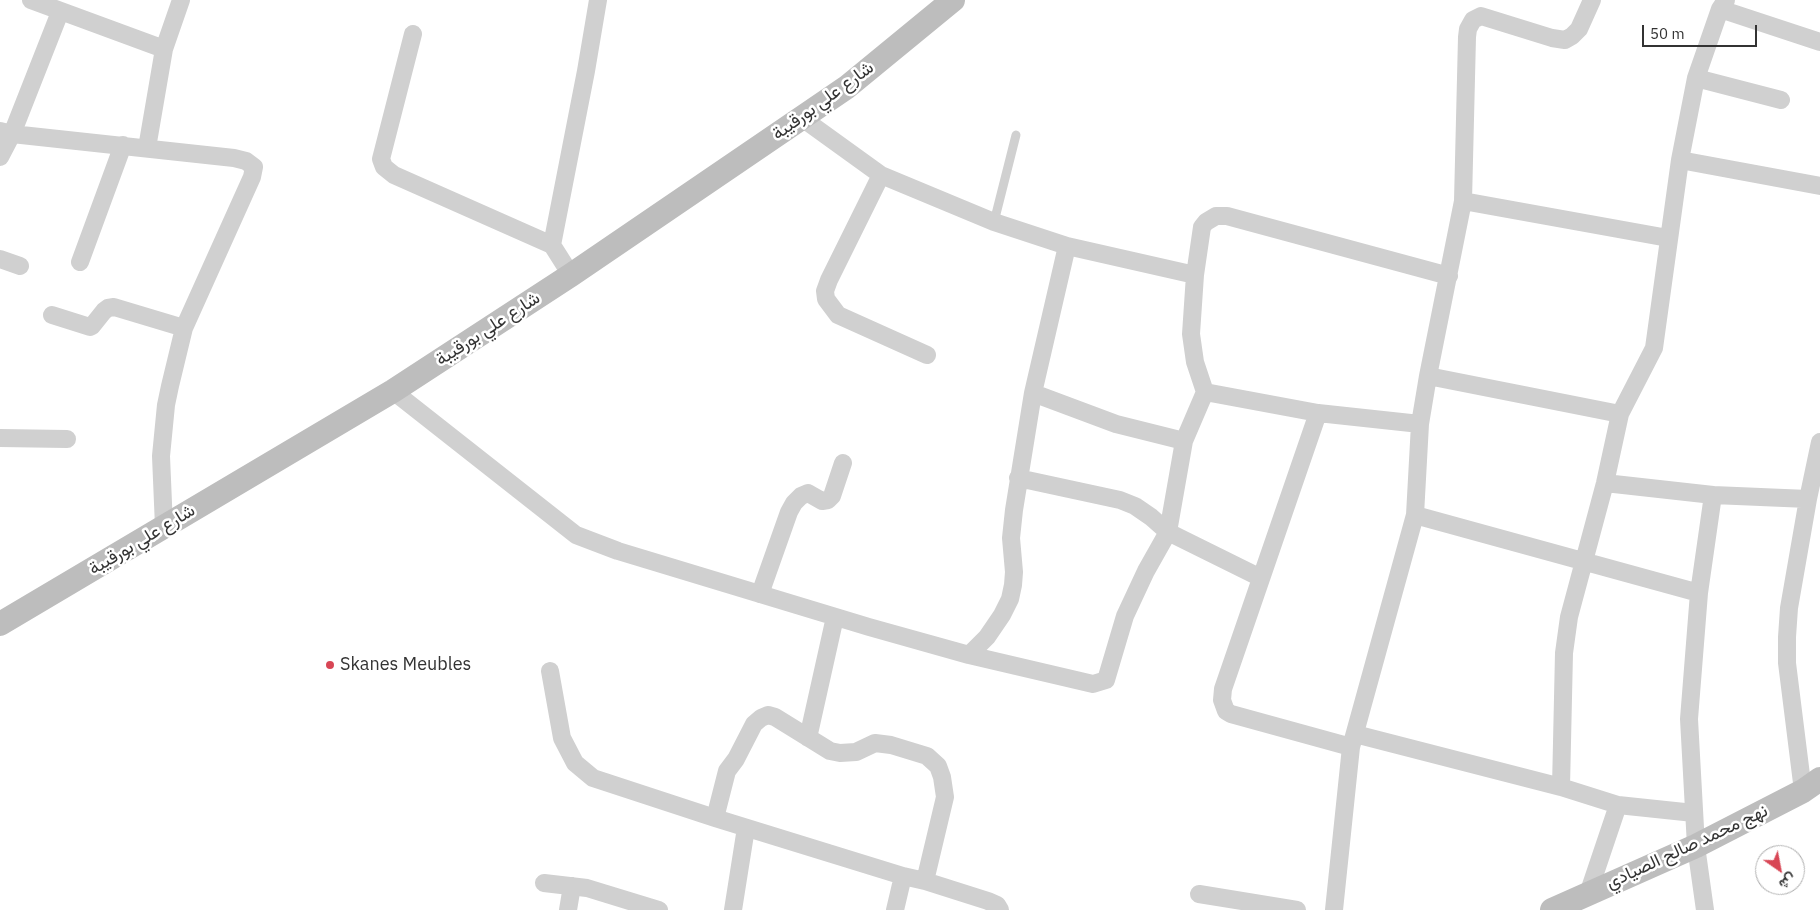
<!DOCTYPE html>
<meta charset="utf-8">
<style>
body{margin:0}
#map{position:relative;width:1820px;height:910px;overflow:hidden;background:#fff;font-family:"IBM Plex Sans",Vazirmatn,sans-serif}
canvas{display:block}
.north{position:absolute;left:1755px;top:845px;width:50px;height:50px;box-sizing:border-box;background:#fff;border:1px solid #adadad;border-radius:50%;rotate:147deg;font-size:14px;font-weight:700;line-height:20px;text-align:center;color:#333}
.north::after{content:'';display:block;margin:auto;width:18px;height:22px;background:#d84655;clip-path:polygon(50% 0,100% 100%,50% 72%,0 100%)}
.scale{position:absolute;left:1642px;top:25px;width:115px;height:22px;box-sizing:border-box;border:2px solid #333;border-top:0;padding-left:6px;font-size:15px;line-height:18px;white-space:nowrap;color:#333;-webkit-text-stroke:4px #fff;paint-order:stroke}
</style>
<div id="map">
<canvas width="1820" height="910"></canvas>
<div class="north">ش</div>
<div class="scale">50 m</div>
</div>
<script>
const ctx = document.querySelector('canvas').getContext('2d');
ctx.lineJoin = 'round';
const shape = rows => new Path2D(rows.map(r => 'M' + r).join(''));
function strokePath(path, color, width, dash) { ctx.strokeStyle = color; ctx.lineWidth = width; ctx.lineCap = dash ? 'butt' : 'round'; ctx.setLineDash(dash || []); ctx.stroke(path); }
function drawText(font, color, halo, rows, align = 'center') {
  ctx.font = font + ' "IBM Plex Sans",Vazirmatn,sans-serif'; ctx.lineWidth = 5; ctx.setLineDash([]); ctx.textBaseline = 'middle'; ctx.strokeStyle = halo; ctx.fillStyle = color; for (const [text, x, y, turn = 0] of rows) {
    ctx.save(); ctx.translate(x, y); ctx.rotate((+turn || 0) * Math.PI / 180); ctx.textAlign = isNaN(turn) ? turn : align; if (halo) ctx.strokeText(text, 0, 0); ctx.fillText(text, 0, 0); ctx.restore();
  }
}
strokePath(shape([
 [994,222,1016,135]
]), '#d0d0d0', 9);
strokePath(shape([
 [31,0,164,49],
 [1720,9,1820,42],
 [413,34,381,159,384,167,394,175,552,245,571,275],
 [1696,78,1781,100],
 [802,118,881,175,994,222,1067,246,1195,275,1202,227,1206,222,1216,216,1227,216,1449,276],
 [0,131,12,134,234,158,246,161,254,167,252,177,184,328,170,386,166,405,161,456,164,527],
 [147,148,164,49,181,0],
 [0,157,12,134,60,12],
 [1680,160,1820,186],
 [881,175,829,280,825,291,826,299,838,315,927,355],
 [1463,201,1668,238],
 [552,245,586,71,598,0],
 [0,259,20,266],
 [80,262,123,145],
 [1195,275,1191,334,1195,362,1205,392],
 [52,315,90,327,92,326,104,311,108,308,114,307,184,328],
 [1428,376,1620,414],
 [393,391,576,535,618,551,869,627,969,655,1093,684,1106,680,1125,616,1146,571,1168,532,1184,441,1205,392,1318,413,1420,424],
 [1033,393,1067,246],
 [1318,413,1223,689,1222,700,1226,711,1231,714,1351,747],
 [0,438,67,439],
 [1018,478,1120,500,1135,506,1151,517,1168,532,1261,578],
 [1605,483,1713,495,1808,499],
 [1415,515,1699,593],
 [760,594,789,512,794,503,801,496,808,493,822,501,828,500,832,496,843,463],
 [969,655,987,637,1002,615,1010,599,1013,585,1014,572,1011,538,1014,510,1033,393,1116,424,1184,441],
 [550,671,562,738,575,763,593,778,715,818,903,876,925,881,988,901,997,905,1000,910],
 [1355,734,1561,787,1618,805,1694,813],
 [808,738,835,617],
 [1561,787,1564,653,1569,617,1605,483,1620,414,1654,348,1680,160,1696,78,1720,9,1726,0],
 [1803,791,1787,663,1787,637,1789,608,1808,499,1820,442],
 [715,818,727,771,736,759,754,724,761,718,768,715,775,717,830,751,840,753,856,752,875,743,891,745,927,756,938,766,942,777,945,797,925,881],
 [544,883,587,888,659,910],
 [1199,894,1297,910],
 [1588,894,1618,805],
 [568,910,572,886],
 [733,910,746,828],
 [895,910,903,876],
 [1334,910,1351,747,1415,515,1420,424,1428,376,1463,201,1467,37,1468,29,1473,20,1481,16,1552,38,1565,40,1572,36,1579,29,1592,0],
 [1705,910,1696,846,1689,719,1699,593,1713,495]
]), '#d0d0d0', 18);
strokePath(shape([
 [0,624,393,391,571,275,847,87,953,0],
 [1552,910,1696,846,1803,791,1820,779]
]), '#bdbdbd', 24);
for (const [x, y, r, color] of [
 [330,665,5,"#d84655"]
]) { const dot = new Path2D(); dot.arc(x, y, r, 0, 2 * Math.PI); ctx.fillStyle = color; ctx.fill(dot); strokePath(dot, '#fff', 2); }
drawText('18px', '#333', '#fff', [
 ["شارع علي بورقيبة",823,101,-36],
 ["شارع علي بورقيبة",488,329,-33],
 ["شارع علي بورقيبة",142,540,-31],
 ["نهج محمد صالح الصيادي",1687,847,-25]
]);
drawText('18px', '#333', '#fff', [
 ["Skanes Meubles",340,665]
], 'left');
</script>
